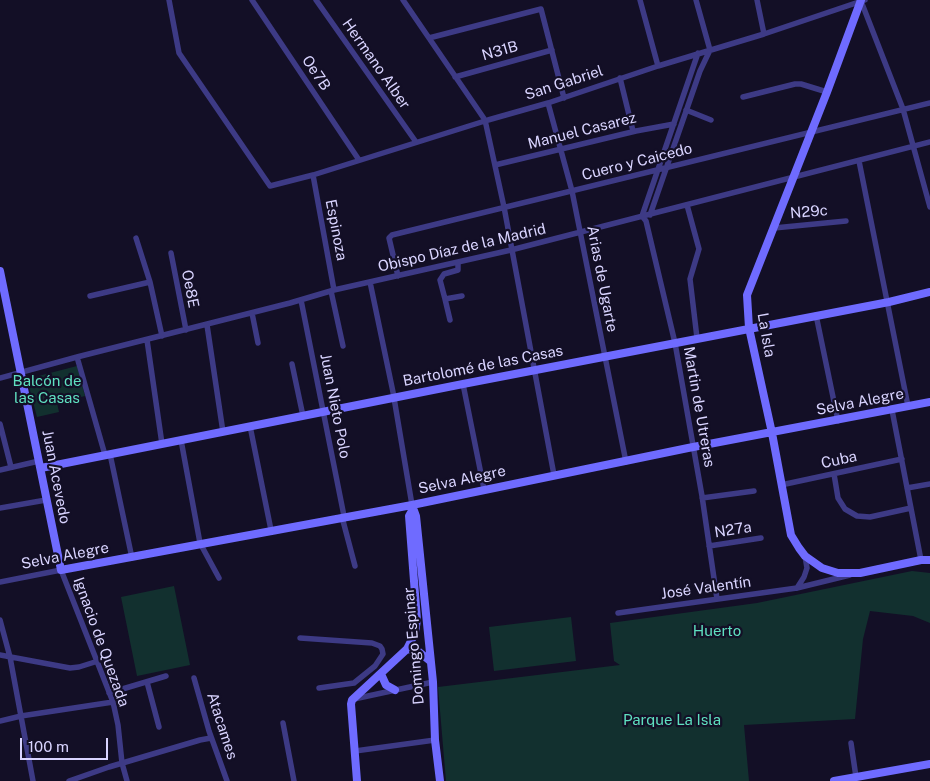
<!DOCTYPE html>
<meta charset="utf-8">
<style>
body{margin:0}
#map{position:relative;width:930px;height:781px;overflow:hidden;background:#130f26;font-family:"Public Sans",sans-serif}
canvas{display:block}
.scale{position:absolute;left:20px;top:738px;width:88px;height:22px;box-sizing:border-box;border:2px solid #d9d4ff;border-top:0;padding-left:6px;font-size:15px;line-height:18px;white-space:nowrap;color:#d9d4ff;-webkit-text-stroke:4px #130f26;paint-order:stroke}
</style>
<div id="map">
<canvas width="930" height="781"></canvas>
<div class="scale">100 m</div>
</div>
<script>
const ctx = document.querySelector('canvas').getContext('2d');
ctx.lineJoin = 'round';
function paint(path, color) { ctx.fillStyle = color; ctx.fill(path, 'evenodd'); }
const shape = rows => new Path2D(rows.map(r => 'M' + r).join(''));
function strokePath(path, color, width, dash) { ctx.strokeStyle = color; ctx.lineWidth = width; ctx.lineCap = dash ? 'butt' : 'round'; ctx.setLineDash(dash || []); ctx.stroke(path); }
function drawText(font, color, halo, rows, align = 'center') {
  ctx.font = font + ' "Public Sans",sans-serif'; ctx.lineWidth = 4.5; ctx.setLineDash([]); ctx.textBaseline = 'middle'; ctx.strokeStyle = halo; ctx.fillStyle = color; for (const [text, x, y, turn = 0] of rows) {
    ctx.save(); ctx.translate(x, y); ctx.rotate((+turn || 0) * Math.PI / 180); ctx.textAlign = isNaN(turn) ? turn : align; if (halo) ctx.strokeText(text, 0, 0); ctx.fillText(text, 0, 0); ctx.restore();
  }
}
paint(shape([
 [77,366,85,396,57,403,59,412,37,417,27,379],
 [912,571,930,573,930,623,913,616,870,611,863,639,855,719,744,725,749,781,446,781,438,687,620,665,614,661,610,623,757,603],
 [174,586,190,665,137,676,121,597],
 [571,617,576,661,494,671,489,627]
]), '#12302f');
strokePath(shape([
 [169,0,179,53,270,186,313,175,488,120,548,103,658,66,764,34,865,0],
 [252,0,359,160],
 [316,0,416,142],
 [403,0,485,120,504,207,554,475],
 [640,0,658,66],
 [757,0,764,34],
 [861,1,903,109,930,207],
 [429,38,541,9,564,98],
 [698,53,642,216,646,221,675,343,702,496,717,599],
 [455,77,552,50],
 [620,78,633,131],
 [743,97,795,84,801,84,827,92],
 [548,103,572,191,626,462],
 [686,110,711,120],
 [859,161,908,406],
 [495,165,636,131,674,124],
 [313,175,334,290],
 [687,205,699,249,690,279,697,338],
 [650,215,700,71,710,50,696,0],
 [774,228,846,221],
 [136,238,150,282,162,336],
 [171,253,186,330],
 [458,262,458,270,444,274,440,280,445,299,462,296],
 [398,276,389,238,392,235,930,103],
 [370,282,393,392,412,505],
 [331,291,343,346],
 [90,296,150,282],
 [445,299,450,320],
 [301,300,344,516],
 [252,313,258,343],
 [816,315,838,421],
 [207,325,223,432],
 [147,340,162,444],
 [77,357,105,455],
 [292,364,303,416],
 [0,378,77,357,290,303,334,290,511,250,930,142],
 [463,384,484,489],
 [892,410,921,560],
 [0,424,11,467],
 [250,426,271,530],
 [181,440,200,543,219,578],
 [110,454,132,558],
 [0,470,39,461],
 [834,474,838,498,845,509,857,516,870,517,911,508],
 [781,485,902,459],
 [907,488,930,484],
 [702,498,754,491],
 [0,508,46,500],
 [342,517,355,566],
 [709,546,761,538],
 [0,582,61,570,113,702,118,725,122,763,127,781],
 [797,588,804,577,807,568,805,556],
 [618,613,797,588,850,575],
 [0,620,10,657,33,781],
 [300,638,372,643,380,646,382,649,383,654,375,666,354,683,319,688],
 [0,655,70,668,79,667,98,661],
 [194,678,209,731,227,781],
 [147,682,159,727],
 [109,693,166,676],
 [354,699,433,682],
 [0,721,21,716,113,702],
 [283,723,294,781],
 [851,743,856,777],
 [355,751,435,740],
 [69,781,109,767,200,740,211,738]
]), '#3d3a85', 5.5);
strokePath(shape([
 [861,0,827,92,747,295,749,328,772,433,791,535,799,548,805,556,822,568,838,573,860,573,921,560,930,560],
 [0,271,61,570,412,505,688,448,930,402],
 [41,468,463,384,889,302,930,292],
 [412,505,416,516,433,682,435,740,440,781],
 [407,649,418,651,430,661],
 [381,674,386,685,395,690],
 [357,781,351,704,352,700,407,649,415,633,417,620,409,516,413,509],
 [834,781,930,764]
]), '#6f6bff', 8);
drawText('15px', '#d9d4ff', '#130f26', [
 ["N31B",500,51,-16],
 ["Hermano Alber",376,64,55],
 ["Oe7B",316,73,56],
 ["San Gabriel",564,83,-18],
 ["Manuel Casarez",582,131,-14],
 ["Cuero y Caicedo",637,162,-14],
 ["N29c",809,212,-5],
 ["Espinoza",336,230,79],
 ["Obispo Díaz de la Madrid",462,248,-13],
 ["Arias de Ugarte",602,279,79],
 ["Oe8E",190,289,79],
 ["La Isla",766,335,80],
 ["Bartolomé de las Casas",483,366,-11],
 ["Selva Alegre",860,402,-11],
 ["Juan Nieto Polo",335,406,79],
 ["Martin de Utreras",699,407,80],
 ["Cuba",839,460,-12],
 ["Juan Acevedo",56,477,79],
 ["Selva Alegre",462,480,-12],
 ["N27a",733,530,-9],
 ["Selva Alegre",65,556,-11],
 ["José Valentín",706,588,-8],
 ["Ignacio de Quezada",101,642,70],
 ["Domingo Espinar",414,646,-95],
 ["Atacames",222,726,72]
]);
drawText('15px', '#5fe0c0', '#130f26', [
 ["Balcón de",47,381],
 ["las Casas",47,398],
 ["Huerto",717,631],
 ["Parque La Isla",672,720]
]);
</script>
